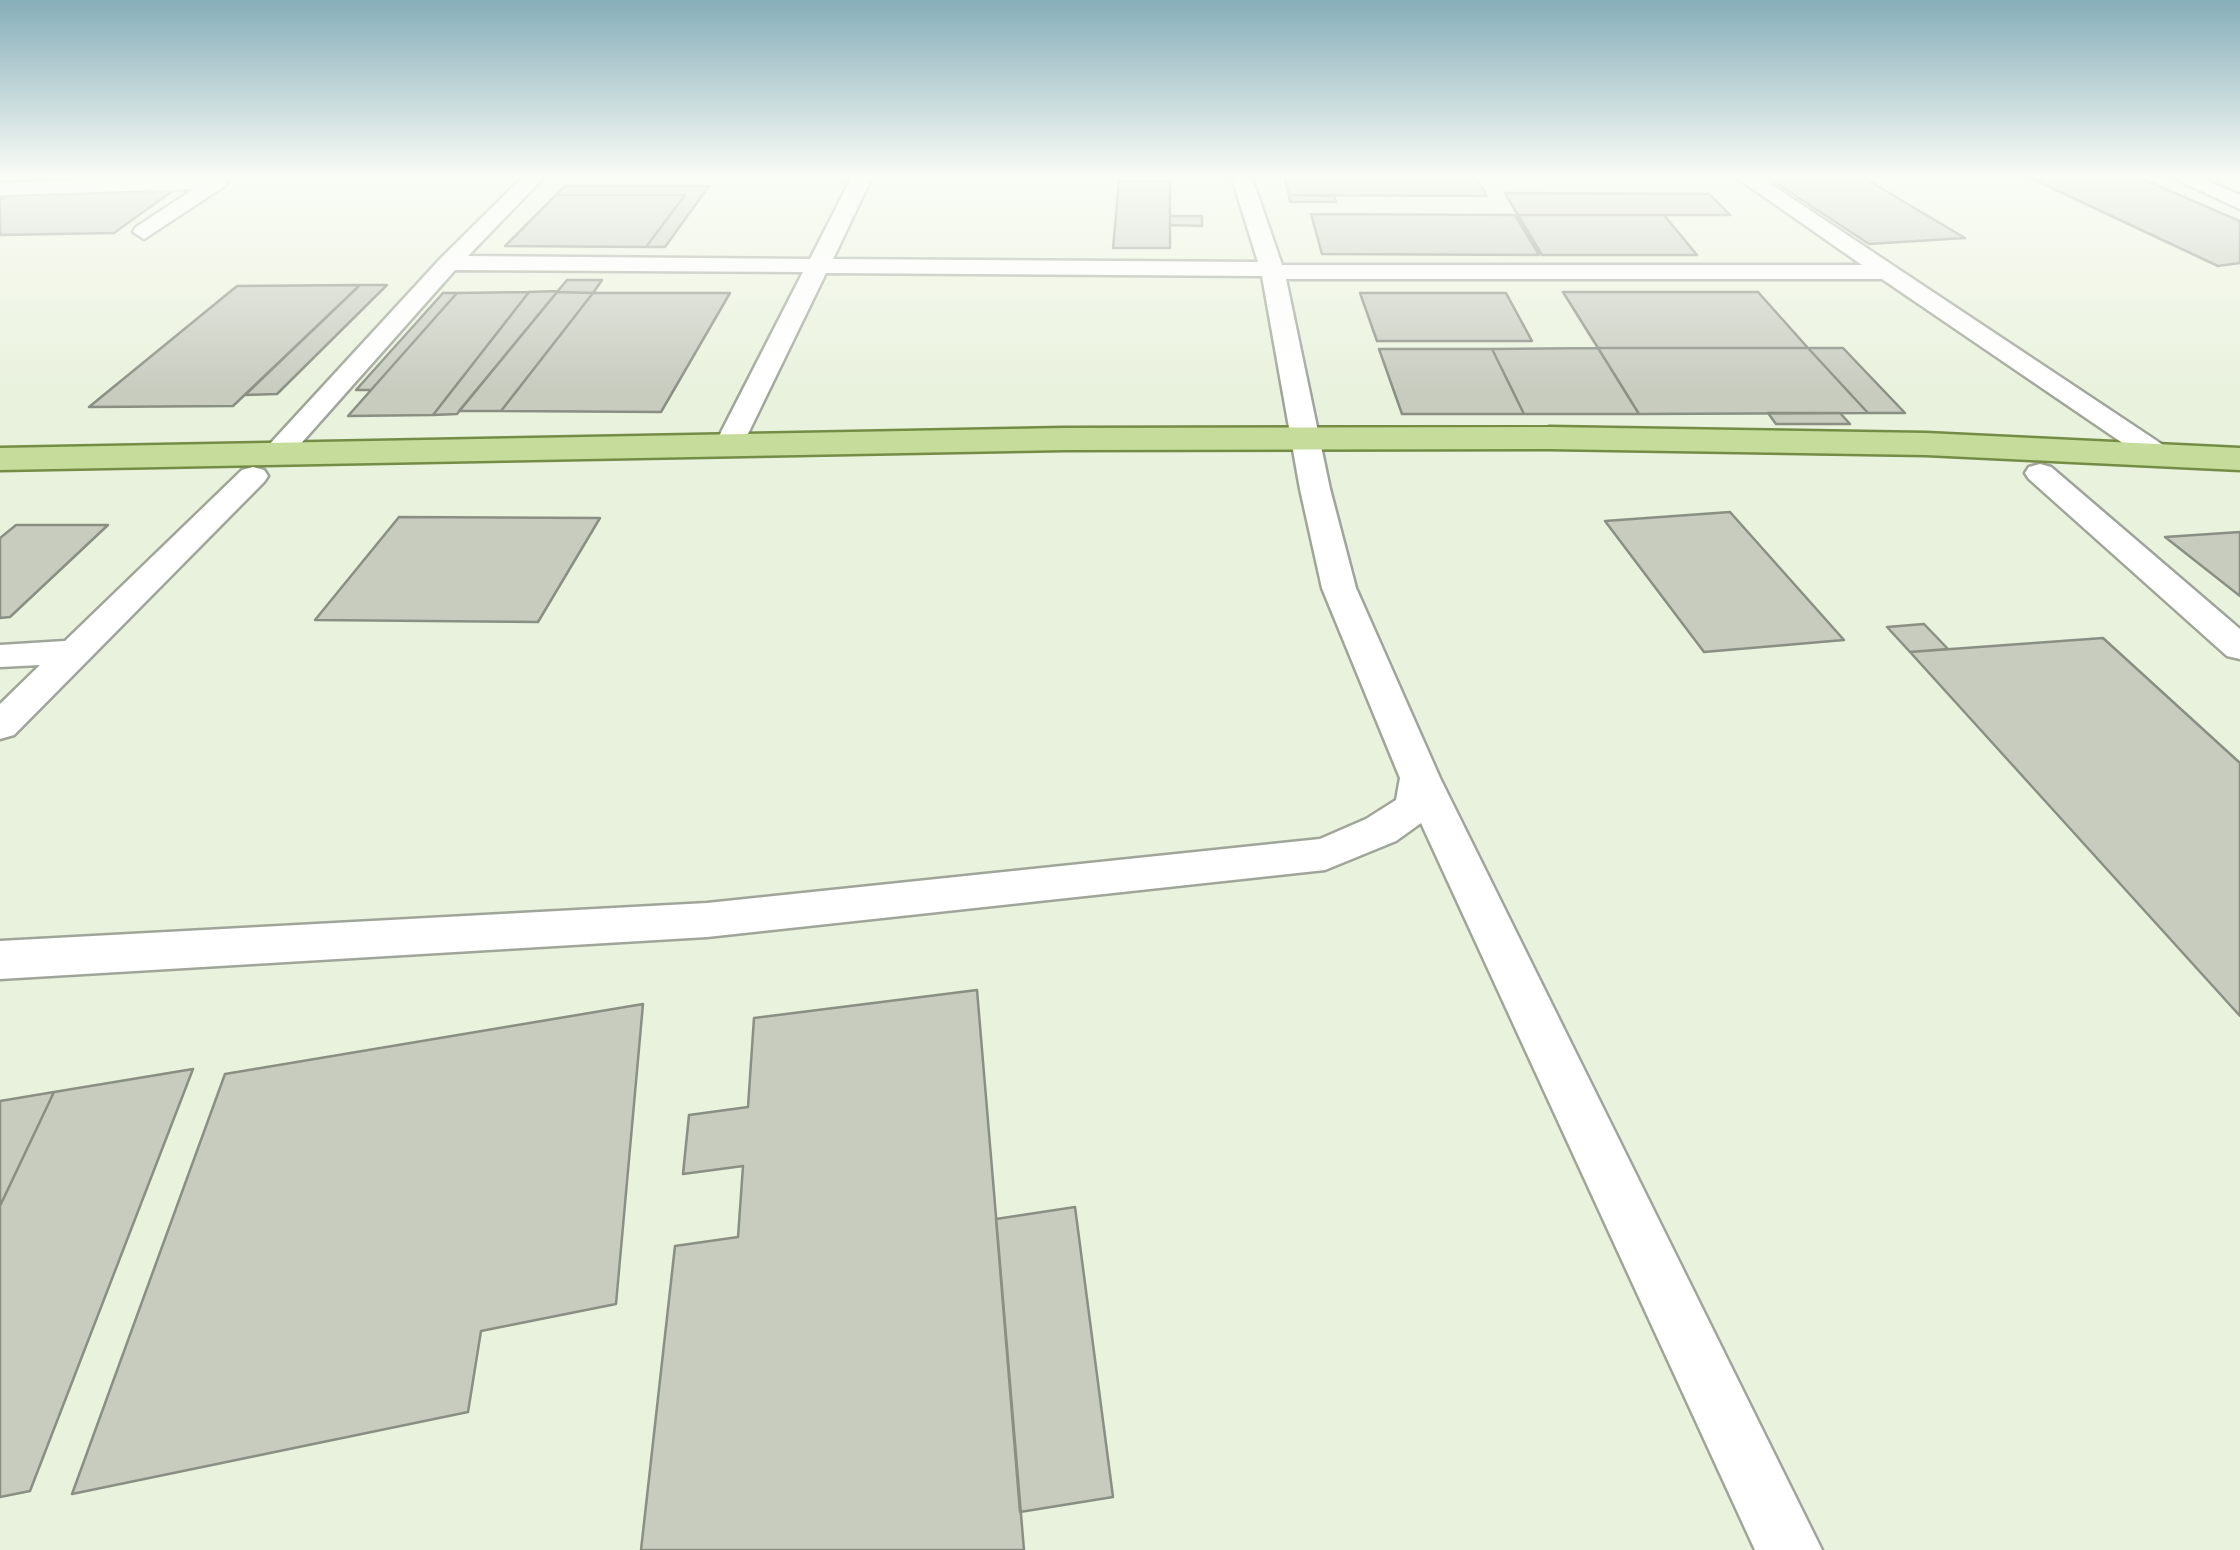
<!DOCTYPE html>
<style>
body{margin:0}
canvas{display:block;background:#f3f9ec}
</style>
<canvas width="2240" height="1550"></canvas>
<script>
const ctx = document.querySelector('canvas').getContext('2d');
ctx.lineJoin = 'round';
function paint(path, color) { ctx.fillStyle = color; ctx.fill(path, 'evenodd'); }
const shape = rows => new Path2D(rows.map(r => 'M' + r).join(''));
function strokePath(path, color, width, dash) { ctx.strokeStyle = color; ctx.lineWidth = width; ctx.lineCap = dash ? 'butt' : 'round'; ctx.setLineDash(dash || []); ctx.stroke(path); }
paint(shape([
 [0,175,2240,175,2240,1550,0,1550]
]), '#e9f2dd');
const building = shape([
 [1764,175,1859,175,1965,238,1869,244,1764,175],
 [2024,175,2133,175,2240,221,2240,263,2218,266,2024,175],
 [1284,176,1476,177,1487,196,1289,195,1284,176],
 [1119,181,1170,181,1170,248,1113,248,1119,181],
 [565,186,709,186,665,247,646,247,685,195,556,195,565,186],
 [178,187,114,233,0,235,0,200,16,190,178,187],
 [1505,193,1709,194,1730,215,1518,215,1505,193],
 [556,195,685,195,646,247,505,246,556,195],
 [1289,195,1334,196,1336,202,1290,202,1289,195],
 [1311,214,1515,215,1539,255,1322,254,1311,214],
 [1518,215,1664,215,1697,255,1542,255,1518,215],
 [1170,216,1202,216,1202,226,1170,225,1170,216],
 [567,280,602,280,593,293,557,292,567,280],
 [360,285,387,285,277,394,245,395,360,285],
 [360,285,233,406,89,407,237,286,360,285],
 [558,291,457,414,433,415,529,292,558,291],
 [529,292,433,415,348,416,457,293,529,292],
 [557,292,593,293,501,411,459,411,557,292],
 [1563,292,1758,292,1808,348,1598,348,1563,292],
 [443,293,457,293,371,390,356,390,443,293],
 [593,293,730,293,661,412,501,411,593,293],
 [1360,293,1506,293,1532,341,1377,341,1360,293],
 [1598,348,1808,348,1868,413,1639,414,1598,348],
 [1598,348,1639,414,1524,414,1492,349,1598,348],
 [1808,348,1843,348,1905,413,1868,413,1808,348],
 [1379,349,1492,349,1524,414,1402,414,1379,349],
 [1768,413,1840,413,1850,424,1776,424,1768,413],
 [1730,512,1844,640,1704,652,1605,521,1730,512],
 [399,517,600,518,538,622,315,620,399,517],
 [16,525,108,525,10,617,0,618,0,538,16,525],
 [2240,532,2240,596,2165,537,2240,532],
 [1924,624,1948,649,1910,652,1887,627,1924,624],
 [2103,638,2240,763,2240,1016,1910,652,2103,638],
 [977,990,1024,1550,641,1550,675,1246,738,1237,743,1166,683,1174,689,1115,748,1107,754,1018,977,990],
 [643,1004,616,1304,481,1331,468,1412,72,1494,225,1074,643,1004],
 [193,1069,30,1491,0,1497,0,1206,54,1092,193,1069],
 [54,1092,0,1206,0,1101,54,1092],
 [1075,1207,1113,1497,1020,1512,996,1219,1075,1207]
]);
paint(building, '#c7ccbf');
strokePath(building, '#8a8f84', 2.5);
const minor = shape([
 [218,175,226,177,226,185,144,239,133,232,136,227,194,189,0,195,0,183,218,175],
 [525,175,546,175,468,256,810,259,853,175,873,175,833,259,1258,262,1231,175,1251,175,1282,265,1862,265,1733,175,1757,175,2169,449,2174,455,2169,461,2149,461,1882,279,1286,279,1330,489,1356,588,1440,778,1822,1550,1755,1550,1421,823,1396,841,1325,870,707,937,0,979,0,941,707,903,1320,839,1366,819,1396,800,1400,778,1322,588,1300,489,1262,276,826,273,743,444,739,450,729,453,719,450,715,444,803,272,455,270,288,458,268,458,263,452,268,446,441,258,525,175],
 [2167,175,2194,175,2240,195,2240,209,2167,175],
 [2040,464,2051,467,2240,629,2240,659,2227,656,2029,479,2025,473,2029,467,2040,464],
 [253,467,264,470,268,476,264,482,14,735,0,739,0,704,40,665,0,667,0,645,65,641,242,470,253,467]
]);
const major = shape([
 [1549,427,1926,433,2240,448,2240,470,1926,455,1549,449,1064,450,0,470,0,448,1064,428,1549,427]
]);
strokePath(minor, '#a0a599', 5);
strokePath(major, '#748c45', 5);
paint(minor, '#fff');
paint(major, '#c6dc9b');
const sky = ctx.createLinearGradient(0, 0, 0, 392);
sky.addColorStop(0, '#86aeb9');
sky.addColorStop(0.45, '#fafcf6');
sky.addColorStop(1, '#fafcf600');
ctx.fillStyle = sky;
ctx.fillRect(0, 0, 2240, 392);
</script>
